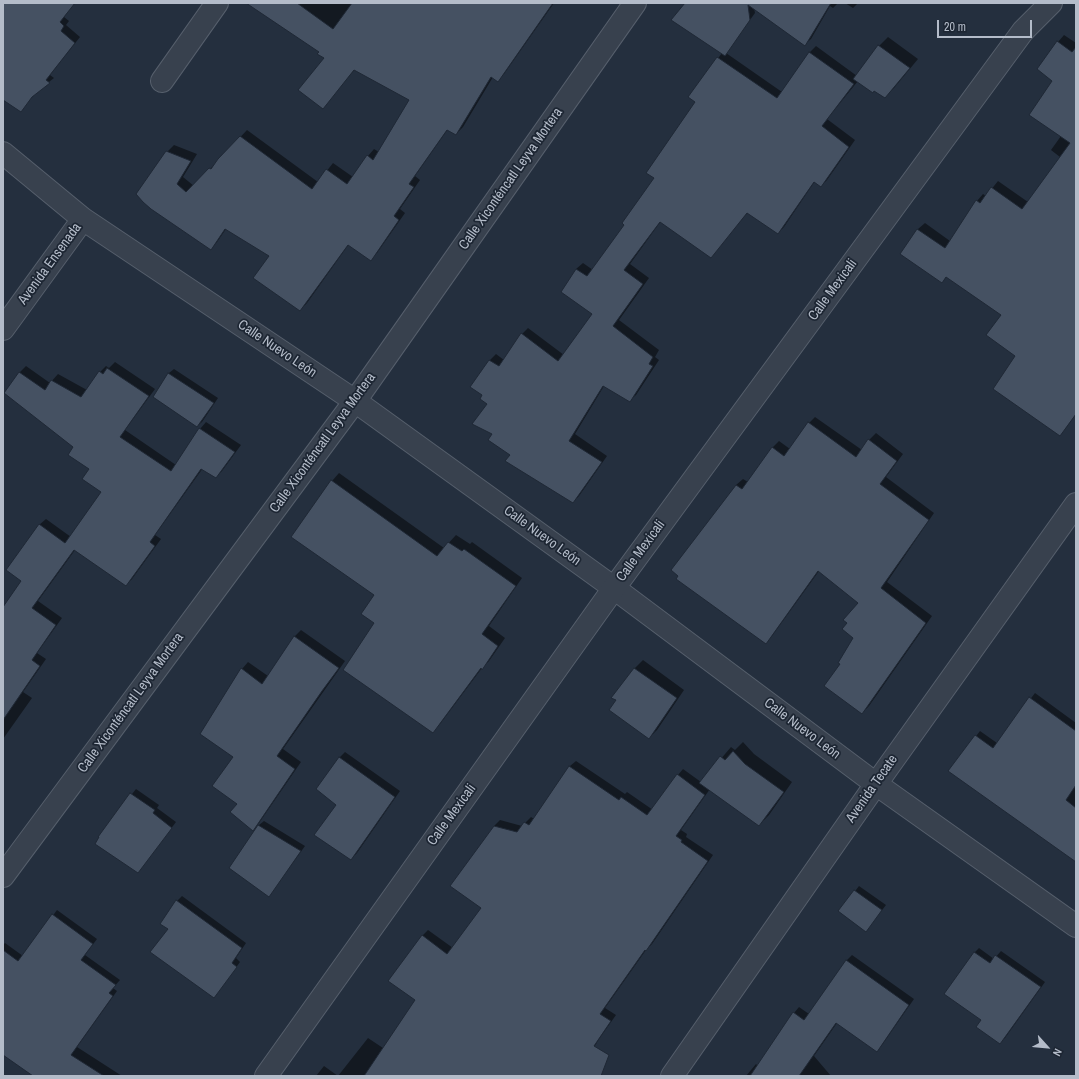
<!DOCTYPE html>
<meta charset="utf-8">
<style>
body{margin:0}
#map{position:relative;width:1079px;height:1079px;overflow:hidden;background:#242f3e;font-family:"Archivo Narrow",sans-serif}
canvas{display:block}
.frame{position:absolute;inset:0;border:4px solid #b4bcc9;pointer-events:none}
.north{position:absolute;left:1027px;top:1027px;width:40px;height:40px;-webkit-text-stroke:3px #1d2633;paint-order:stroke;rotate:117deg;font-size:11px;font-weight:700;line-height:16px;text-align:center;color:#b4bcc9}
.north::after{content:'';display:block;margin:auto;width:14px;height:18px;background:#b4bcc9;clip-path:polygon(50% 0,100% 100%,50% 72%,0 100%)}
.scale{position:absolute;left:937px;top:20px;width:95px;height:18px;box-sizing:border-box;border:2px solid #b4bcc9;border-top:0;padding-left:5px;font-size:12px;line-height:14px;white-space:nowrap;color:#b4bcc9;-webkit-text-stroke:3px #1d2633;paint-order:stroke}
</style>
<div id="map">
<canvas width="1079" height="1079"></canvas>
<div class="frame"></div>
<div class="north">N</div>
<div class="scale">20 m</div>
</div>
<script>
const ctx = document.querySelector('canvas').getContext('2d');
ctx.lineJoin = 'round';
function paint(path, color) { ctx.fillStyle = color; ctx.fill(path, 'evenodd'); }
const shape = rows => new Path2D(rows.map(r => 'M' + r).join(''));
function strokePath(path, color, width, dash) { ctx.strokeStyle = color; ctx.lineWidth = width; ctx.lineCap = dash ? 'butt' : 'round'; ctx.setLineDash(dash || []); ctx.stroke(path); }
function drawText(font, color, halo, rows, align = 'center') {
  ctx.font = font + ' "Archivo Narrow",sans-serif'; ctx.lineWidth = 3.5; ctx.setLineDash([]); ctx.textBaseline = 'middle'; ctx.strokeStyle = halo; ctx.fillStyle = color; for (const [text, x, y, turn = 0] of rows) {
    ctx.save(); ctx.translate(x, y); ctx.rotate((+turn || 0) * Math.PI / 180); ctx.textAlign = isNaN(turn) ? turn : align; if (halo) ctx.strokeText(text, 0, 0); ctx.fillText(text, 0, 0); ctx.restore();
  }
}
paint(shape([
 [3,3,72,3,74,4,64,17,69,21,66,25,80,37,50,75,54,78,35,93,21,111,3,98],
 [272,3,554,3,504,74,498,80,493,77,463,127,456,134,448,129,415,176,420,180,400,209,405,213,377,253,370,259,349,244,307,303,300,310,270,255,226,229,217,242,211,249,152,208,167,152,174,145,197,154,183,177,194,186,247,130,318,182,333,163,353,177,368,156,374,149,379,152,410,100,355,69,323,108,326,58],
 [686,3,838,3,833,8,830,6,811,39,805,44,754,8,755,13,726,53,782,92,810,52,816,46,857,76,879,46,888,37,918,59,894,88,885,97,858,81,827,119,855,140,827,180,821,186,815,181,784,227,778,233,748,212,711,257,661,221,630,264,649,278,619,320,659,350,655,357,659,360,636,395,629,401,604,386,575,434,607,456,579,496,573,502,511,455,493,434,488,404,484,395,490,360,496,354,504,360,522,334,528,328,564,355,593,314,576,269,583,263,593,270,626,225,656,178,697,102,689,97,722,53],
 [845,3,858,3,853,8],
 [1064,35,1076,43,1076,414,1066,428,1060,435,1017,356,1002,315,947,276,942,282,901,253,918,229,925,223,950,241,977,201,983,194,986,196,998,181,1028,202,1060,157,1051,150,1061,136,1053,81,1058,42],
 [115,362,155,389,125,430,176,465,200,429,206,422,241,445,222,471,216,477,203,468,155,535,161,539,132,579,126,585,75,550,38,601,62,618,37,653,46,659,23,692,32,698,3,739,3,609,23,581,39,525,46,519,71,537,102,492,91,468,19,373,26,366,50,383,58,374,87,390,100,372,106,366,109,368],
 [174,369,218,398,202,422,197,426,154,396,169,373],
 [815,417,862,450,869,440,876,433,903,454,886,477,934,513,887,582,932,616,869,706,862,713,841,664,854,638,848,623,860,602,819,571,772,636,766,642,673,570,736,485,743,479,748,482,773,447,779,441,790,449,809,423],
 [339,473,444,548,456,535,470,544,472,542,522,578,489,626,505,638,489,661,482,668,440,724,432,732,375,622,375,594,332,481],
 [301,630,345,661,283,749,301,762,259,823,253,829,238,804,234,757,242,669,248,662,268,676,294,637],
 [643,660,684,690,657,730,649,738,618,700,613,697,635,668],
 [1035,693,1076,723,1076,786,1074,788,1076,789,1076,861,949,771,980,731,997,743],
 [743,742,754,754,792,782,769,815,759,825,710,789,681,830,687,834,686,837,713,855,652,944,646,950,605,1008,616,1015,599,1039,577,1076,425,1076,417,1000,422,936,428,930,453,948,482,908,494,826,500,820,522,826,531,817,534,819,570,766,576,761,625,794,627,792,653,810,678,775,683,769,701,782,731,747,735,750],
 [345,752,400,791,357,853,351,859,338,804,339,758],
 [136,789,159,805,157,808,176,822,138,872,99,836],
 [264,821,305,846,269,896,230,868,259,825],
 [859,886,886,905,866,931,840,911],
 [182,896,246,943,236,958,240,962,218,992,169,928,177,901],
 [57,910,97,939,85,955,120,980,113,988,117,991,77,1047,122,1076,38,1076,3,1054,3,945,5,943,23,956],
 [979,948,994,959,1001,951,1045,982,1005,1038,1000,1042,982,1019,974,953],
 [852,955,914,999,882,1045,877,1050,837,1023,814,1056,831,1076,746,1076,756,1064,758,1066,794,1013,799,1007,809,1014,847,960],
 [368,1038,383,1048,365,1076,338,1076],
 [324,1066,338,1076,316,1076]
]), '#0007');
const building = shape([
 [3,3,75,3,60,22,64,26,61,31,75,43,46,80,50,83,32,97,21,112,3,100,3,3],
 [246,3,297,3,333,29,352,3,553,3,498,82,491,77,456,135,447,130,409,184,414,187,394,216,399,220,371,261,348,245,300,311,253,278,269,256,225,229,211,250,151,209,143,202,136,194,166,151,191,161,177,184,186,192,209,168,211,169,218,159,240,136,312,189,326,169,347,184,367,155,373,160,409,100,354,70,323,109,298,90,324,58,317,54,319,52,246,3],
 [685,3,831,3,805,46,748,5,750,20,725,56,671,20,685,3],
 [1057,41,1072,52,1076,47,1076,414,1060,436,993,389,1015,356,986,335,1001,315,946,277,942,283,900,254,917,229,945,248,976,200,980,203,991,187,1022,209,1070,143,1029,115,1052,81,1037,69,1057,41],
 [878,45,910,68,885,98,874,91,873,93,853,79,878,45],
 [809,52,854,84,822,126,849,147,821,187,814,182,778,234,747,213,711,258,660,222,624,270,643,284,613,326,653,357,649,364,653,366,630,402,603,386,569,441,602,462,573,503,505,461,510,455,488,440,492,434,472,424,487,404,480,399,482,395,470,387,489,360,499,366,521,333,558,361,592,314,561,292,576,269,587,276,624,225,622,223,654,178,646,173,695,102,688,97,717,57,777,98,809,52],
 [107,368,149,396,120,437,171,471,199,428,235,452,216,478,201,469,150,542,155,546,126,586,74,550,32,608,56,625,32,660,40,666,3,720,3,607,21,581,6,570,39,524,65,543,101,492,82,479,89,469,68,455,73,447,4,393,19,372,45,390,51,380,81,397,99,371,103,374,107,368],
 [168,373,214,403,197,427,153,397,168,373],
 [808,422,856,457,868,439,897,461,880,484,929,520,881,588,926,623,862,714,824,686,840,664,838,663,853,638,842,629,847,623,843,620,858,603,818,571,766,644,676,579,678,576,671,570,736,485,742,489,772,447,784,456,808,422],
 [331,480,437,556,448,542,462,551,464,549,516,586,482,634,498,646,482,670,481,668,433,733,343,670,374,623,361,614,374,595,291,537,331,480],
 [294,636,339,668,322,691,277,756,295,769,253,831,230,812,237,804,212,786,233,757,200,734,241,668,262,684,294,636],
 [634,668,677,698,649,739,609,710,616,700,611,698,634,668],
 [1029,697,1076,731,1076,785,1066,800,1076,808,1076,862,948,771,975,735,993,748,1029,697],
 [733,751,745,764,784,792,759,826,699,783,720,756,725,760,733,751],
 [339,757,395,797,351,860,314,835,336,805,316,789,339,757],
 [569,766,619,800,621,797,647,815,677,774,705,795,676,836,682,840,681,842,708,861,646,951,645,950,600,1014,611,1021,594,1046,609,1055,601,1076,364,1076,415,1000,388,981,422,935,447,954,481,908,450,886,494,826,517,832,524,822,529,825,569,766],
 [130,793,155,810,153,813,172,828,138,873,95,844,99,837,98,837,130,793],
 [258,825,301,851,269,897,229,868,258,825],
 [854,890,882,910,866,932,838,911,854,890],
 [176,900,242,948,232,963,237,967,214,998,150,952,168,929,160,924,176,900],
 [52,914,93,944,81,960,116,985,109,993,113,996,71,1055,104,1076,33,1076,3,1055,3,950,18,961,52,914],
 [974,952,990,963,995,955,1041,987,1000,1044,976,1027,981,1020,944,994,974,952],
 [846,960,909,1005,877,1052,836,1023,799,1076,750,1076,793,1012,804,1020,846,960]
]);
paint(building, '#455162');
strokePath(building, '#1f2835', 1);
const minor = shape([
 [162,81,217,3],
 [3,153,83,219,355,401,614,588,876,784,1076,926],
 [3,329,83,219],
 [3,876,355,401,635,3],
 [672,1076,876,784,1076,504]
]);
const tertiary = shape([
 [266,1076,614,588,1023,31,1051,3]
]);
strokePath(minor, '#565f6c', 24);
strokePath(tertiary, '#565f6c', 24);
strokePath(minor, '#38414e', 22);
strokePath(tertiary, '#38414e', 22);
drawText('14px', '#b4bcc9', '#1d2633', [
 ["Calle Xiconténcatl Leyva Mortera",511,179,-55],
 ["Avenida Ensenada",50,264,-54],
 ["Calle Mexicali",833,290,-54],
 ["Calle Nuevo León",277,349,34],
 ["Calle Xiconténcatl Leyva Mortera",323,443,-54],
 ["Calle Nuevo León",542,536,36],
 ["Calle Mexicali",641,551,-54],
 ["Calle Xiconténcatl Leyva Mortera",131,703,-54],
 ["Calle Nuevo León",802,729,37],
 ["Avenida Tecate",872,789,-55],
 ["Calle Mexicali",452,815,-54]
]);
</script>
